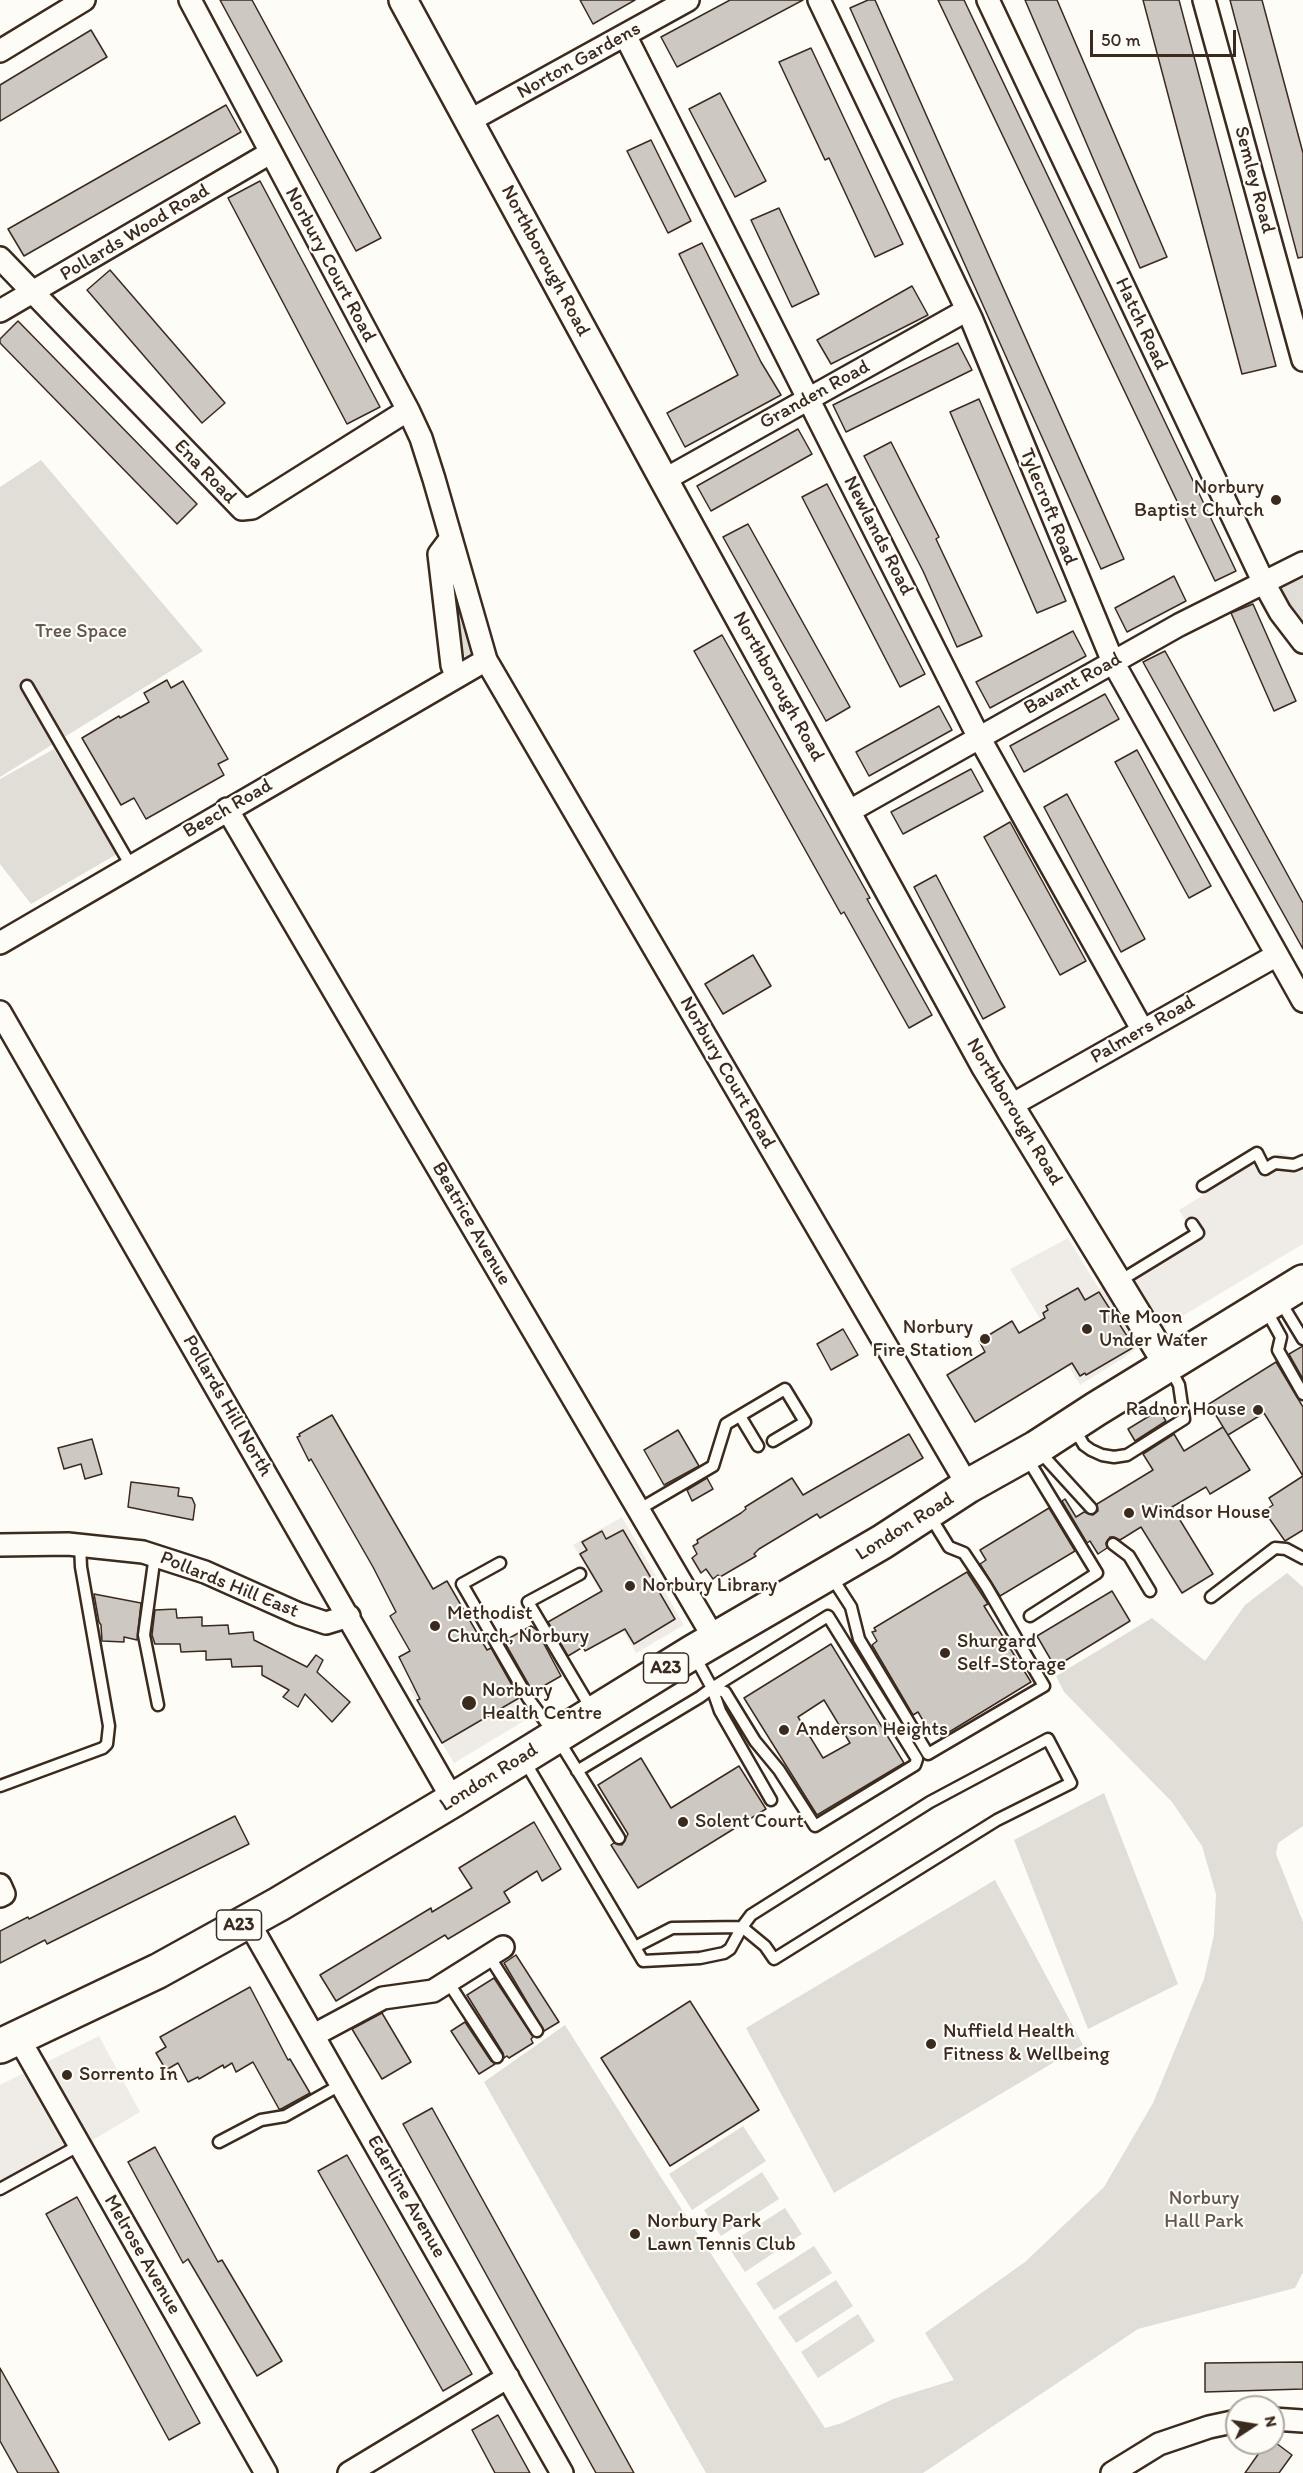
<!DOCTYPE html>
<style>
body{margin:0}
#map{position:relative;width:1303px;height:2473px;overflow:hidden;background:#fdfcf7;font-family:Itim,sans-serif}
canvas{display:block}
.north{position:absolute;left:1225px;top:2395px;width:60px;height:60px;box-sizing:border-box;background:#fdfcf7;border:2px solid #afa8a0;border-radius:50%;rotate:78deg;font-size:16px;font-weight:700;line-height:24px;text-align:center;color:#3b2a1e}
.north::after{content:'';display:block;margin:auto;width:21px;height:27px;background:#3b2a1e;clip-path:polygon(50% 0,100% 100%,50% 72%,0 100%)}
.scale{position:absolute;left:1090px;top:30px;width:146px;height:27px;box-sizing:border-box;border:3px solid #3b2a1e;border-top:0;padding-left:8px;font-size:18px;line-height:21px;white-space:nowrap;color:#3b2a1e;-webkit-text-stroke:4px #fdfcf7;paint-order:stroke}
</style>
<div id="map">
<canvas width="1303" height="2473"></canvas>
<div class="north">N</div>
<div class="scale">50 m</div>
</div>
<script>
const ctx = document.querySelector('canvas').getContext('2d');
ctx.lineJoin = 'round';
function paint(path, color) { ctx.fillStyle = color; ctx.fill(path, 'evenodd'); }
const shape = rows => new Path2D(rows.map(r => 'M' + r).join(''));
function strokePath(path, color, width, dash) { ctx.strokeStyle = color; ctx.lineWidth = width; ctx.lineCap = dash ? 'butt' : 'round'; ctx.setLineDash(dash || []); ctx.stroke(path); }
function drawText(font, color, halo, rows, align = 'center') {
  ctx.font = font + ' Itim,sans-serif'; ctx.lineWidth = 4.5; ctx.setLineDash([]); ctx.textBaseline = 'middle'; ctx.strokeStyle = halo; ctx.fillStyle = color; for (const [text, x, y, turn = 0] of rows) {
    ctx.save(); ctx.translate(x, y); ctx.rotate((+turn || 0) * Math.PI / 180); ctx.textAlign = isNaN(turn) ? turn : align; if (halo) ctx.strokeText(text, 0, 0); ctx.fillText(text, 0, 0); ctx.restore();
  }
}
paint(shape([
 [1281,1153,1296,1159,1303,1155,1303,1244,1169,1324,1122,1359,1080,1385,1010,1269,1068,1238,1099,1289,1192,1232,1179,1210,1252,1165],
 [622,1517,684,1625,636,1653,573,1545],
 [485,1643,529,1718,454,1763,409,1688],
 [99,2036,140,2112,0,2195,0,2085]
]), '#efece7');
paint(shape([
 [41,460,203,651,0,777,0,487],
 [448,567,474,651,466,657,460,652],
 [1303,577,1303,625,1289,606,1279,588],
 [54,749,117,854,31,904,0,864,0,779],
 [1287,1573,1303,1587,1303,1826,1278,1843,1276,1854,1303,1922,1303,2272,1295,2288,1138,2329,923,2473,706,2473,484,2082,565,2025,662,2179,825,2428,842,2423,893,2399,954,2380,925,2333,1025,2262,1104,2187,1153,2103,1204,1979,1214,1935,1216,1894,1202,1846,1172,1802,1064,1692,1056,1676,1152,1618,1205,1661,1245,1605],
 [1104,1793,1178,1984,1088,2029,1014,1840],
 [995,1880,1083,2045,834,2193,746,2028],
 [743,2126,766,2161,692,2210,669,2174],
 [762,2172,779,2199,721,2236,704,2210],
 [785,2208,802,2234,745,2272,727,2245],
 [814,2246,832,2273,774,2310,756,2283],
 [836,2280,853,2306,796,2343,778,2317],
 [858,2314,875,2341,818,2378,801,2352]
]), '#e1ded7');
const building = shape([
 [220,0,252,0,381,238,356,251,220,0],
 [580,0,635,0,593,24,580,0],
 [730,0,803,0,677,67,661,37,730,0],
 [868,0,875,0,1124,559,1101,569,850,8,868,0],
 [938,0,964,0,1236,571,1215,581,938,0],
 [1025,0,1057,0,1167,257,1140,268,1025,0],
 [1143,0,1179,0,1276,366,1242,374,1143,0],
 [1230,0,1262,0,1303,153,1303,257,1298,258,1230,0],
 [91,30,107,57,0,121,0,85,91,30],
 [811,48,903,244,875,257,829,158,825,160,779,62,811,48],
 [720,93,766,181,735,197,689,109,720,93],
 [226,105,241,132,24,256,8,229,226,105],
 [651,140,691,221,668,233,627,151,651,140],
 [260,181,380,407,347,424,228,198,260,181],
 [779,208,819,294,792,307,751,220,779,208],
 [702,243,761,362,781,395,685,447,667,413,738,375,679,254,702,243],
 [110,270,225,403,202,423,87,290,110,270],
 [912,286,928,315,831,364,817,340,912,286],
 [18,321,197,504,177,524,0,343,0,339,18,321],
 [958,343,972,370,846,432,833,405,958,343],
 [979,399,1066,601,1037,613,950,412,979,399],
 [798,429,812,454,711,511,697,486,798,429],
 [891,442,939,537,936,539,982,636,957,647,923,571,864,456,891,442],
 [827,484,925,674,900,687,802,497,827,484],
 [748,524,850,707,826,721,723,537,748,524],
 [1174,576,1186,601,1127,632,1115,608,1174,576],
 [1253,604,1296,701,1274,711,1231,613,1253,604],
 [1073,631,1086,656,990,708,976,682,1073,631],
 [722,635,870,898,867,899,932,1015,909,1028,844,912,841,914,694,651,722,635],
 [1165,651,1303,903,1303,949,1143,662,1165,651],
 [167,680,171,688,183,681,228,759,218,764,224,775,146,819,134,798,121,805,82,738,119,716,120,718,149,702,144,693,167,680],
 [1105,694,1119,719,1024,772,1010,746,1105,694],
 [939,706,952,730,869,776,856,752,939,706],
 [1137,750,1211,886,1189,898,1115,762,1137,750],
 [971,769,983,791,903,834,891,812,971,769],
 [1067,794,1145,939,1121,952,1044,807,1067,794],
 [1010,822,1086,961,1060,975,984,837,1010,822],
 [936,875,1005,1007,983,1019,914,887,936,875],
 [753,955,771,986,723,1014,705,984,753,955],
 [1078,1288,1085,1300,1099,1292,1134,1347,1086,1375,1085,1373,1080,1376,1072,1363,975,1422,947,1375,985,1352,979,1341,1012,1321,1019,1333,1045,1318,1043,1313,1048,1310,1046,1306,1078,1288],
 [843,1329,858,1355,831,1370,817,1344,843,1329],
 [1303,1346,1303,1379,1289,1354,1303,1346],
 [1276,1362,1303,1407,1303,1530,1285,1541,1264,1511,1273,1505,1269,1498,1303,1476,1264,1413,1228,1435,1209,1404,1276,1362],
 [1159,1410,1166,1421,1135,1441,1128,1429,1159,1410],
 [332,1415,433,1589,447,1581,487,1650,491,1648,519,1698,442,1743,417,1700,420,1699,399,1657,410,1651,390,1616,396,1612,373,1567,311,1459,309,1461,297,1437,300,1436,299,1434,332,1415],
 [1223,1427,1250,1470,1210,1494,1206,1487,1172,1507,1213,1574,1182,1593,1141,1527,1120,1540,1114,1537,1110,1537,1106,1543,1107,1548,1098,1554,1090,1541,1087,1543,1062,1501,1065,1499,1076,1517,1084,1512,1093,1515,1098,1511,1097,1504,1153,1470,1143,1454,1174,1434,1184,1451,1223,1427],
 [678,1430,699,1466,664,1485,644,1450,678,1430],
 [909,1434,923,1458,820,1518,817,1514,759,1549,754,1554,756,1556,720,1577,718,1575,713,1579,706,1569,701,1573,692,1558,697,1554,693,1546,698,1543,697,1540,741,1513,746,1509,745,1507,792,1478,803,1495,909,1434],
 [92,1439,102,1474,85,1479,81,1464,64,1469,58,1448,92,1439],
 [707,1478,713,1489,692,1501,687,1490,707,1478],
 [131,1482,179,1488,178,1496,192,1498,195,1505,193,1520,128,1507,131,1482],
 [1049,1508,1075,1551,1000,1596,980,1564,986,1560,980,1550,1049,1508],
 [623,1530,675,1619,634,1644,625,1629,585,1651,583,1647,568,1656,548,1622,602,1591,580,1554,587,1550,582,1542,602,1531,606,1539,623,1530],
 [967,1572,988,1604,984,1606,1031,1682,941,1737,937,1730,931,1734,918,1712,913,1715,872,1645,877,1641,872,1632,876,1631,874,1628,967,1572],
 [1112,1591,1130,1621,1055,1667,1037,1636,1112,1591],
 [94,1594,141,1603,137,1640,124,1637,124,1642,102,1641,101,1625,99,1622,94,1594],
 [176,1609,177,1618,202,1617,202,1626,228,1625,229,1634,253,1632,254,1640,307,1667,316,1655,323,1660,317,1672,350,1702,332,1722,305,1694,298,1707,283,1697,289,1690,262,1675,262,1666,232,1667,231,1659,206,1660,206,1651,181,1652,180,1644,155,1644,152,1635,155,1610,176,1609],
 [531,1626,536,1629,561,1676,533,1692,504,1641,531,1626],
 [831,1644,904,1763,817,1815,744,1698,831,1644],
 [824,1700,850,1743,823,1758,798,1717,824,1700],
 [641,1758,671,1808,739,1766,766,1809,638,1888,611,1845,614,1843,622,1845,628,1834,598,1785,641,1758],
 [235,1816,249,1844,47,1944,45,1940,0,1963,0,1931,28,1917,29,1919,235,1816],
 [534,1822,561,1869,542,1881,537,1871,504,1892,510,1902,448,1939,445,1935,336,2001,320,1975,431,1908,432,1912,472,1888,459,1868,534,1822],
 [516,1955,559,2022,544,2031,504,1963,516,1955],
 [494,1978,533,2037,531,2039,533,2043,509,2058,507,2056,504,2058,503,2053,467,1995,494,1978],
 [250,1987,288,2060,290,2059,310,2093,281,2109,279,2109,253,2062,236,2072,232,2063,224,2068,223,2065,199,2079,198,2077,188,2082,178,2063,166,2070,156,2053,166,2047,160,2037,250,1987],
 [690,2001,759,2110,670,2166,601,2058,690,2001],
 [382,2013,411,2062,382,2079,352,2029,382,2013],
 [465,2022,491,2061,495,2064,479,2074,451,2031,465,2022],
 [432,2108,634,2473,596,2473,403,2124,432,2108],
 [155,2147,218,2262,222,2260,282,2361,257,2376,188,2259,183,2263,128,2162,155,2147],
 [347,2155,472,2374,443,2391,318,2171,347,2155],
 [77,2197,200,2423,169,2440,46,2214,77,2197],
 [1303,2362,1303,2389,1205,2392,1205,2363,1303,2362],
 [0,2368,59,2473,18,2473,0,2441,0,2368],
 [498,2415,530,2473,495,2473,472,2430,498,2415],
 [1266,2443,1276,2443,1292,2455,1279,2473,1245,2473,1266,2443]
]);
paint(building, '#cdc8c2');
strokePath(building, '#3b2a1e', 1.5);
const service = shape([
 [27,686,131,866],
 [1203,1186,1257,1153,1265,1169,1275,1163,1294,1165,1303,1161],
 [1118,1282,1198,1233,1192,1224],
 [1280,1301,1303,1339],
 [1266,1310,1281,1337,1278,1350,1303,1394],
 [740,1416,758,1446],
 [1073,1427,1084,1445,1091,1450,1102,1455,1114,1457,1127,1455,1184,1419,1179,1385,1170,1368],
 [1039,1451,1091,1508],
 [1027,1458,1097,1573,1030,1616],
 [638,1510,713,1466,726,1424,785,1389,805,1422,773,1441],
 [1113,1544,1129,1556,1150,1591],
 [155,1555,144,1635,158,1705],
 [500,1563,462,1584,528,1698,556,1736,619,1838],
 [580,1574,528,1602,592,1710],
 [831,1576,851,1607,859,1639,928,1754,1044,1686,986,1586,964,1553,949,1547,930,1516],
 [1211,1597,1275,1548,1286,1549,1303,1558],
 [712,1688,720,1711,771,1800],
 [524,1760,643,1961,700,1958,724,1953,730,1949,742,1927,751,1915,930,1802,1048,1739,1071,1783,997,1820,774,1959,765,1946,742,1927,672,1928,635,1947],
 [577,1771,700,1697,712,1688,828,1616,917,1759,915,1765,815,1826,779,1770,755,1741,725,1692,712,1688,694,1655],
 [0,1786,103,1748,107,1744,109,1726,81,1567,80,1544],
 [489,1956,537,2031],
 [448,1982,497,2057],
 [219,2142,261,2120,285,2116,342,2084],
 [0,2189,80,2145]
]);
const minor = shape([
 [190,0,408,410,421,438,434,479,486,660,968,1486],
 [819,0,971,318,1113,662,1303,1001],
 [988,0,1263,581,1280,612,1303,642],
 [1204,0,1303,360],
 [625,35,974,728,1143,1031],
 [0,51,84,0],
 [469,121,688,0],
 [0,258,242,509,252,508,408,410],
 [0,311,270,153],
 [664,480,967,310],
 [451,538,439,554,452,665,456,676],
 [227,809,715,1640],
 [846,813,1179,625,1303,563],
 [0,943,486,660],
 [0,1012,453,1800],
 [1010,1106,1277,955],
 [0,1545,68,1544,143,1552,205,1572,299,1614,326,1623,349,1616],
 [0,1885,4,1894,0,1896],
 [248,1921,562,2473],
 [314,2035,383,1998,433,1991,503,1947],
 [18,2037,266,2473],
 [1273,2419,1303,2421],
 [349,2473,508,2377],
 [1112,2473,1159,2444,1209,2427,1237,2421]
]);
const tertiary = shape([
 [403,0,664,480,986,1067,1168,1365]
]);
const trunk = shape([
 [0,2046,158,1971,279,1904,453,1800,693,1652,882,1542,968,1486,1036,1448,1096,1409,1303,1282]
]);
strokePath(service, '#3b2a1e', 15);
strokePath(minor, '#3b2a1e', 26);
strokePath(tertiary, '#3b2a1e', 32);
strokePath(trunk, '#3b2a1e', 38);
strokePath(service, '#fdfcf7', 10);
strokePath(minor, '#fdfcf7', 21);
strokePath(tertiary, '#fdfcf7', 27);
strokePath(trunk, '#fdfcf7', 33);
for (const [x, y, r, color] of [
 [1276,500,6,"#3b2a1e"],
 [1087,1329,6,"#3b2a1e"],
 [985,1339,6,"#3b2a1e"],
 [1258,1410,6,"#3b2a1e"],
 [1129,1513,6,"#3b2a1e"],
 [630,1586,6,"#3b2a1e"],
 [435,1626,6,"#3b2a1e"],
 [945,1653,6,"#3b2a1e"],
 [469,1703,8,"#3b2a1e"],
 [784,1730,6,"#3b2a1e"],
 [683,1822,6,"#3b2a1e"],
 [931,2044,6,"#3b2a1e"],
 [67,2075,6,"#3b2a1e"],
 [635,2234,6,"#3b2a1e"]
]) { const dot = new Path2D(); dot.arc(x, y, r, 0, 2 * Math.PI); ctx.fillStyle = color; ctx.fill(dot); strokePath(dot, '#fdfcf7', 2); }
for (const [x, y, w] of [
 [666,1668,45],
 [239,1925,45]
]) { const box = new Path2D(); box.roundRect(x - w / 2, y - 15, w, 30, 4.5); ctx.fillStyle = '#fdfcf7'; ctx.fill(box); strokePath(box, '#3b2a1e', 1.5); }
drawText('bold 18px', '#3b2a1e', null, [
 ["A23",666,1668],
 ["A23",239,1925]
]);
drawText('20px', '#3b2a1e', '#fdfcf7', [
 ["Norton Gardens",579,61,-29],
 ["Semley Road",1254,180,75],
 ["Pollards Wood Road",135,233,-31],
 ["Northborough Road",545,261,62],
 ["Norbury Court Road",330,265,62],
 ["Hatch Road",1141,324,65],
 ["Granden Road",815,395,-29],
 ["Ena Road",205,472,46],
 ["Tylecroft Road",1048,507,68],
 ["Newlands Road",878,536,63],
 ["Bavant Road",1073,684,-29],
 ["Northborough Road",778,687,61],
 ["Beech Road",228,809,-30],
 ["Palmers Road",1143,1030,-30],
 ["Norbury Court Road",727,1073,60],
 ["Northborough Road",1014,1112,59],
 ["Beatrice Avenue",471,1224,60],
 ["Pollards Hill North",227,1406,60],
 ["London Road",905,1527,-32],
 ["Pollards Hill East",229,1585,22],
 ["London Road",489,1778,-32],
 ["Ederline Avenue",406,2197,60],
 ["Melrose Avenue",142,2255,60]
]);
drawText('20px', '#3b2a1e', '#fdfcf7', [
 ["Norbury",1264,488,"right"],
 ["Baptist Church",1264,511,"right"],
 ["The Moon",1099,1318],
 ["Under Water",1099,1341],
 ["Norbury",973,1328,"right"],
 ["Fire Station",973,1351,"right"],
 ["Radnor House",1246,1410,"right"],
 ["Windsor House",1141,1513],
 ["Norbury Library",642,1586],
 ["Methodist",447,1614],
 ["Church, Norbury",447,1637],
 ["Shurgard",957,1642],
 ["Self-Storage",957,1665],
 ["Norbury",482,1691],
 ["Health Centre",482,1714],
 ["Anderson Heights",796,1730],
 ["Solent Court",695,1822],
 ["Nuffield Health",943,2032],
 ["Fitness & Wellbeing",943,2055],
 ["Sorrento In",79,2075],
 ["Norbury Park",647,2222],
 ["Lawn Tennis Club",647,2245]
], 'left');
drawText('20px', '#64574c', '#fdfcf7', [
 ["Tree Space",81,632],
 ["Norbury",1204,2199],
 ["Hall Park",1204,2222]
]);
</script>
